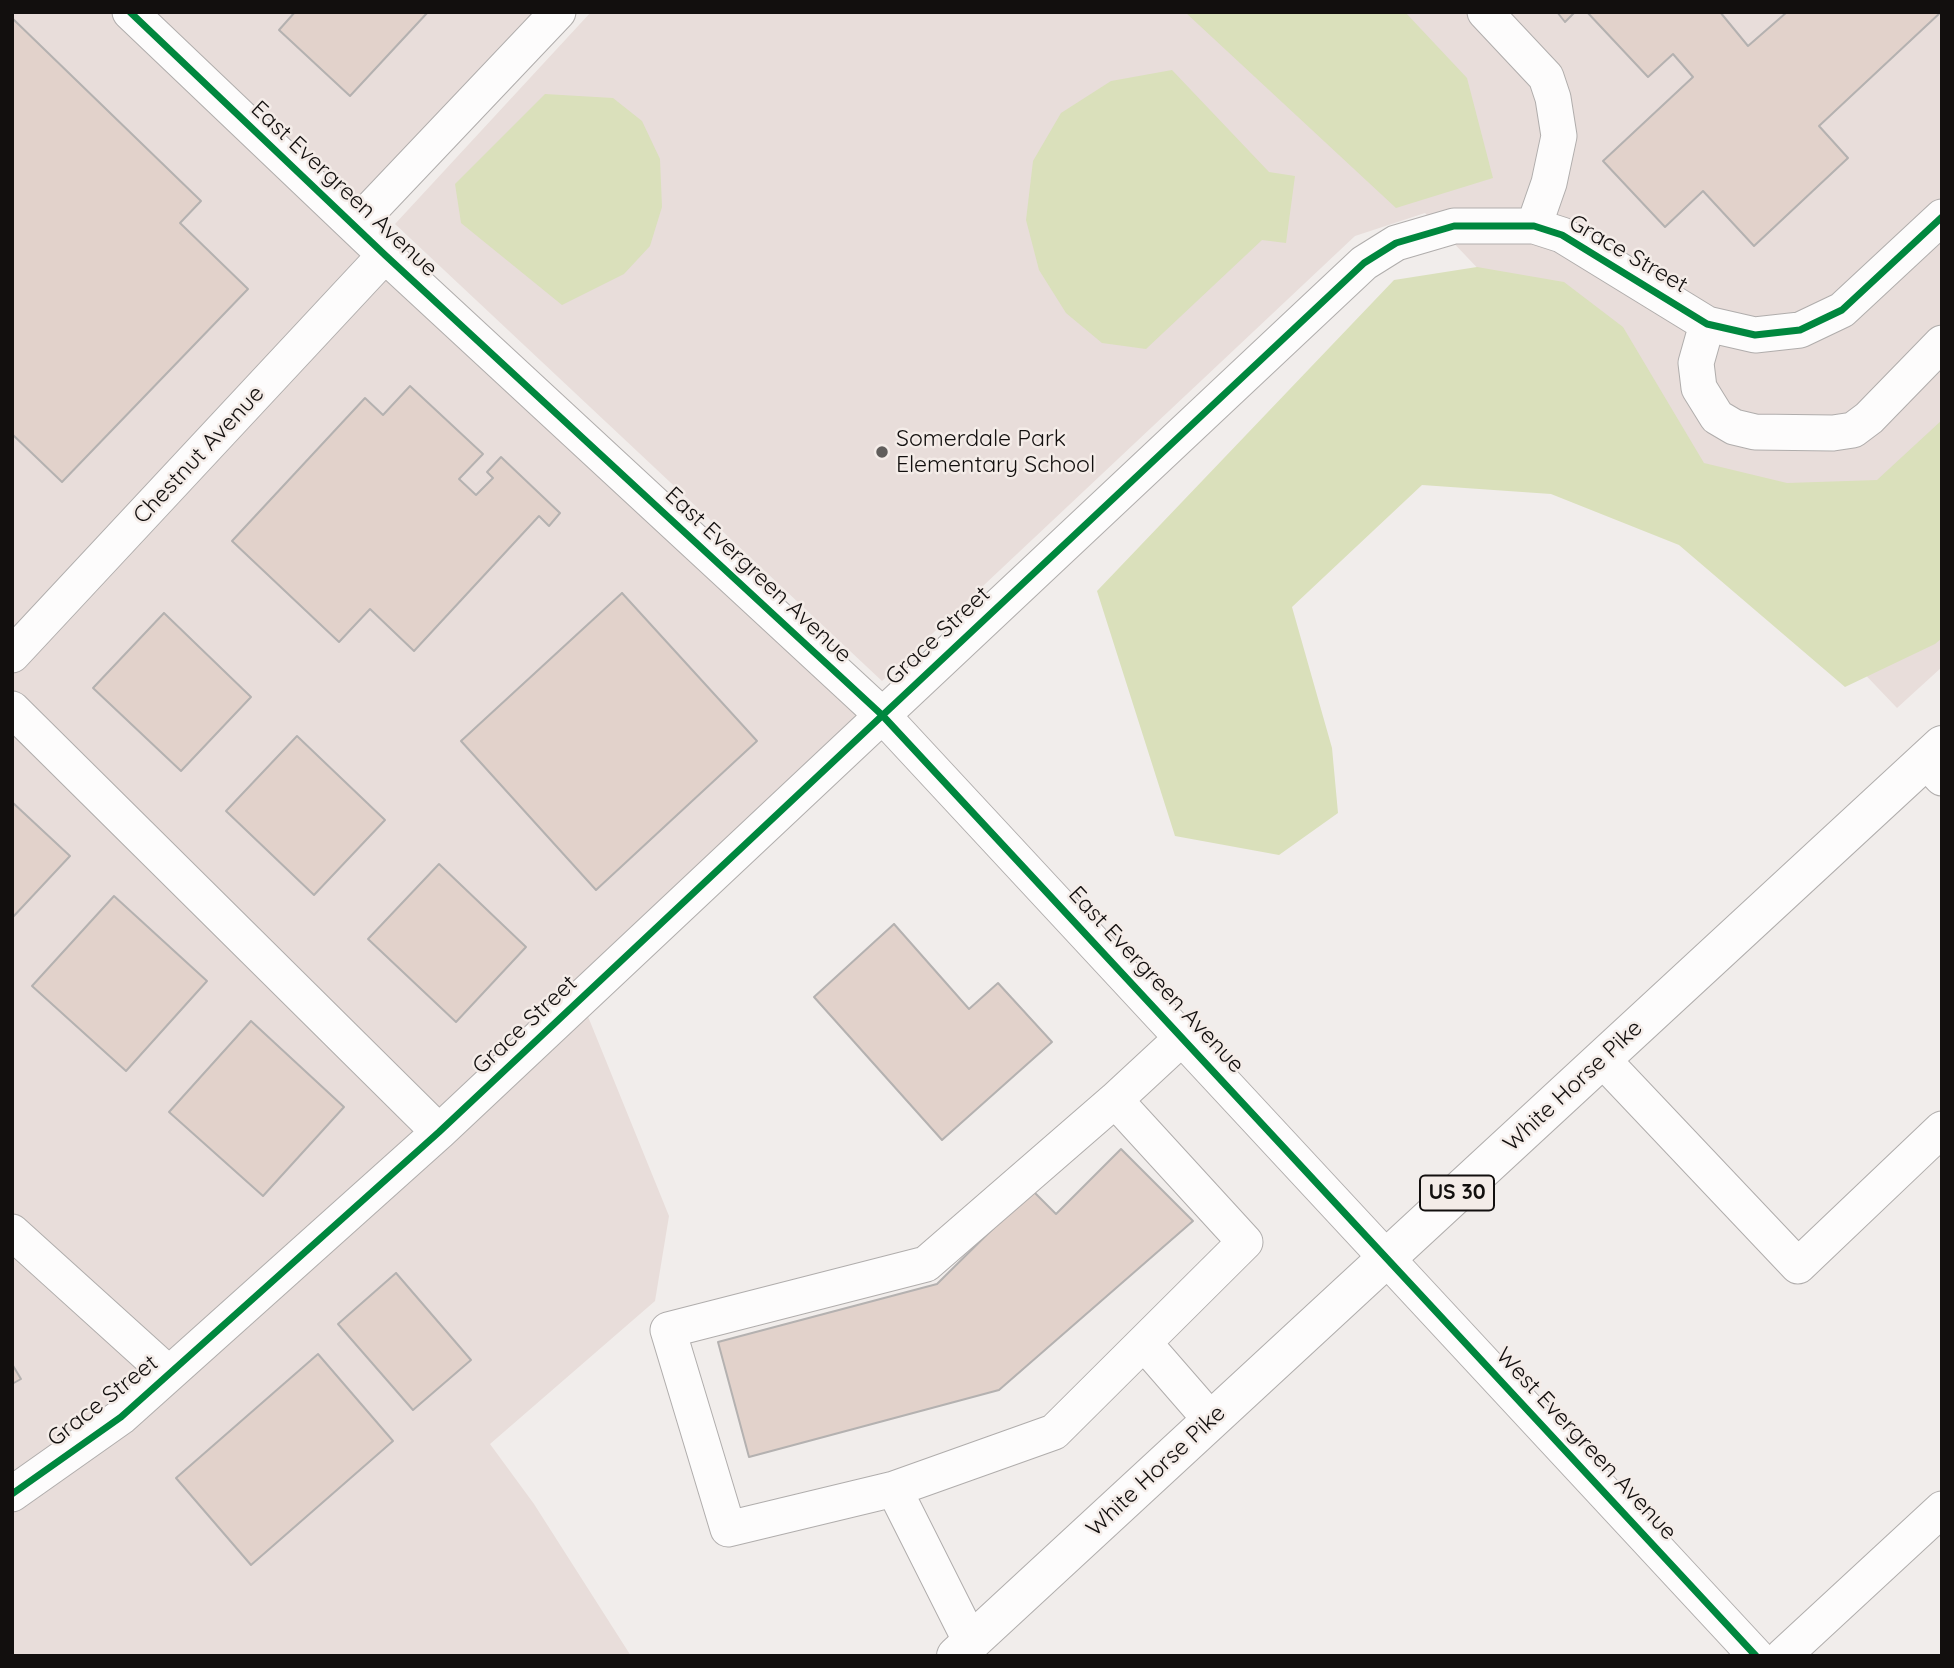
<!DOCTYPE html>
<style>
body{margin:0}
#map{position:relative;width:1954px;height:1668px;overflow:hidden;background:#f1edeb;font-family:Quicksand,sans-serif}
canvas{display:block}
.frame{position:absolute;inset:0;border:14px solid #120f0e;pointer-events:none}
</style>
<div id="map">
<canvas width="1954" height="1668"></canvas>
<div class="frame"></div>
</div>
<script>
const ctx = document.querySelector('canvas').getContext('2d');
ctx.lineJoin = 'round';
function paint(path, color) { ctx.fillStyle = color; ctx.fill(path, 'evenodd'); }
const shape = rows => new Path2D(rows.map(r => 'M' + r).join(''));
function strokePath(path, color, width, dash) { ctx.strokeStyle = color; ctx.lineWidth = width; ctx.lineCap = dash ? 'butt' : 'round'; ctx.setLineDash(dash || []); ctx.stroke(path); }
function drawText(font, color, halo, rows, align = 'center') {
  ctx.font = font + ' Quicksand,sans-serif'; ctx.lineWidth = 5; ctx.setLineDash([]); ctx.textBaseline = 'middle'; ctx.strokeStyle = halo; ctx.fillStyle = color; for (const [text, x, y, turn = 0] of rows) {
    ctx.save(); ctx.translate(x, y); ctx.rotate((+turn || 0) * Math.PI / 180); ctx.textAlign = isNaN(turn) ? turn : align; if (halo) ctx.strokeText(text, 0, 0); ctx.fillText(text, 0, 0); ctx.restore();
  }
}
paint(shape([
 [12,12,564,12,363,233,882,715,576,987,669,1216,655,1301,490,1444,534,1504,631,1656,12,1656],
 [591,12,1942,12,1942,667,1897,708,1425,213,1355,236,882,681,395,224]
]), '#e8ddda');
paint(shape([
 [1185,12,1405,12,1467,78,1493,178,1396,208],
 [1172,70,1269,172,1295,176,1286,243,1262,240,1146,349,1102,343,1066,313,1039,270,1026,220,1033,161,1061,113,1111,81],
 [545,94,613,98,642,121,660,159,662,207,650,246,624,274,562,305,461,223,455,184],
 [1477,267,1564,282,1623,327,1704,463,1787,483,1877,480,1942,420,1942,638,1935,644,1845,687,1679,545,1551,494,1422,485,1292,607,1332,748,1338,813,1279,855,1175,836,1097,591,1394,280]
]), '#dae0bb');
const building = shape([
 [295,12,428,12,350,96,279,30,295,12],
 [1557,12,1575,12,1565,22,1557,12],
 [1587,12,1720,12,1748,46,1787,12,1941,12,1819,126,1848,158,1754,246,1703,191,1665,227,1603,161,1693,77,1673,54,1648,77,1587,12],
 [12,18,201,201,180,223,248,289,62,482,12,434,12,18],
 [410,386,483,454,459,479,476,495,493,478,487,472,501,457,560,513,549,526,539,516,414,651,370,609,339,642,232,541,365,398,383,415,410,386],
 [622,593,757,741,596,890,461,741,622,593],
 [164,613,251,697,181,771,93,688,164,613],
 [297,736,385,820,314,895,226,811,297,736],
 [12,802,70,856,12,918,12,802],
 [439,864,526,947,456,1022,368,939,439,864],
 [114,896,207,981,126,1071,32,986,114,896],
 [894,924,969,1009,998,983,1052,1042,942,1140,814,997,894,924],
 [251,1021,344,1107,263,1196,169,1112,251,1021],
 [1121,1149,1193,1221,999,1390,749,1457,718,1342,937,1284,1032,1190,1056,1214,1121,1149],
 [396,1273,471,1360,413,1410,338,1324,396,1273],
 [318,1354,393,1441,251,1565,176,1478,318,1354],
 [12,1364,21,1379,12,1384,12,1364]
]);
paint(building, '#e2d2cb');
strokePath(building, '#b4b1b0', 2);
const minor = shape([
 [130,12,385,255,882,715,1756,1656],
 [1485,12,1546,77,1553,98,1559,136,1549,183,1534,226],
 [355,226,558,12],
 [1707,324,1696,363,1699,388,1717,417,1734,427,1755,432,1833,433,1853,430,1869,418,1942,343],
 [12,655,385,255],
 [12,709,439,1132],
 [1925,760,1942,778],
 [1602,1059,1798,1266,1942,1129],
 [12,1232,169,1374],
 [1144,1343,1211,1420],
 [894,1489,1054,1432,1245,1242,1115,1100],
 [12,1494,121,1417,439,1132,1364,263,1396,243,1454,226,1534,226,1562,235,1707,324,1755,335,1800,330,1842,310,1942,217],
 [971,1642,894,1489,728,1529,668,1330,926,1264,1115,1100,1183,1037],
 [1783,1656,1942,1509]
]);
const highway = shape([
 [956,1656,1942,745]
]);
strokePath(minor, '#b0adac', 37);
strokePath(highway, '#b0adac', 40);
strokePath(minor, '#fdfcfc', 35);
strokePath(highway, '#fdfcfc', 38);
strokePath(shape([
 [130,12,385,255,882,715,1756,1656],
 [12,1494,121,1417,439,1132,1364,263,1396,243,1454,226,1534,226,1562,235,1707,324,1755,335,1800,330,1842,310,1942,217]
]), '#00873e', 7);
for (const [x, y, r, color] of [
 [882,452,7,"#605d5b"]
]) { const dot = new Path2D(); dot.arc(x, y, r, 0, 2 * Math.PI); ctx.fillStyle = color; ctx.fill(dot); strokePath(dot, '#f4ece8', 2.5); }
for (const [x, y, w] of [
 [1457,1193,74]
]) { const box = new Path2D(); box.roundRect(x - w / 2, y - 17.5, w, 35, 5); ctx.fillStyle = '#f4ece8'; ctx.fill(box); strokePath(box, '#120f0e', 2); }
drawText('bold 21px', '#120f0e', null, [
 ["US 30",1457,1193]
]);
drawText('23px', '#120f0e', '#f4ece8', [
 ["East Evergreen Avenue",344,189,43],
 ["Grace Street",1628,254,30],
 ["Chestnut Avenue",199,455,-47],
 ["East Evergreen Avenue",758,575,43],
 ["Grace Street",938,636,-43],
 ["East Evergreen Avenue",1156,980,47],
 ["Grace Street",525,1025,-43],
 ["White Horse Pike",1573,1086,-43],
 ["Grace Street",103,1401,-38],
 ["West Evergreen Avenue",1586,1444,47],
 ["White Horse Pike",1156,1471,-43]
]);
drawText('23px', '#120f0e', '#f4ece8', [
 ["Somerdale Park",896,439],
 ["Elementary School",896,465]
], 'left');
</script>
